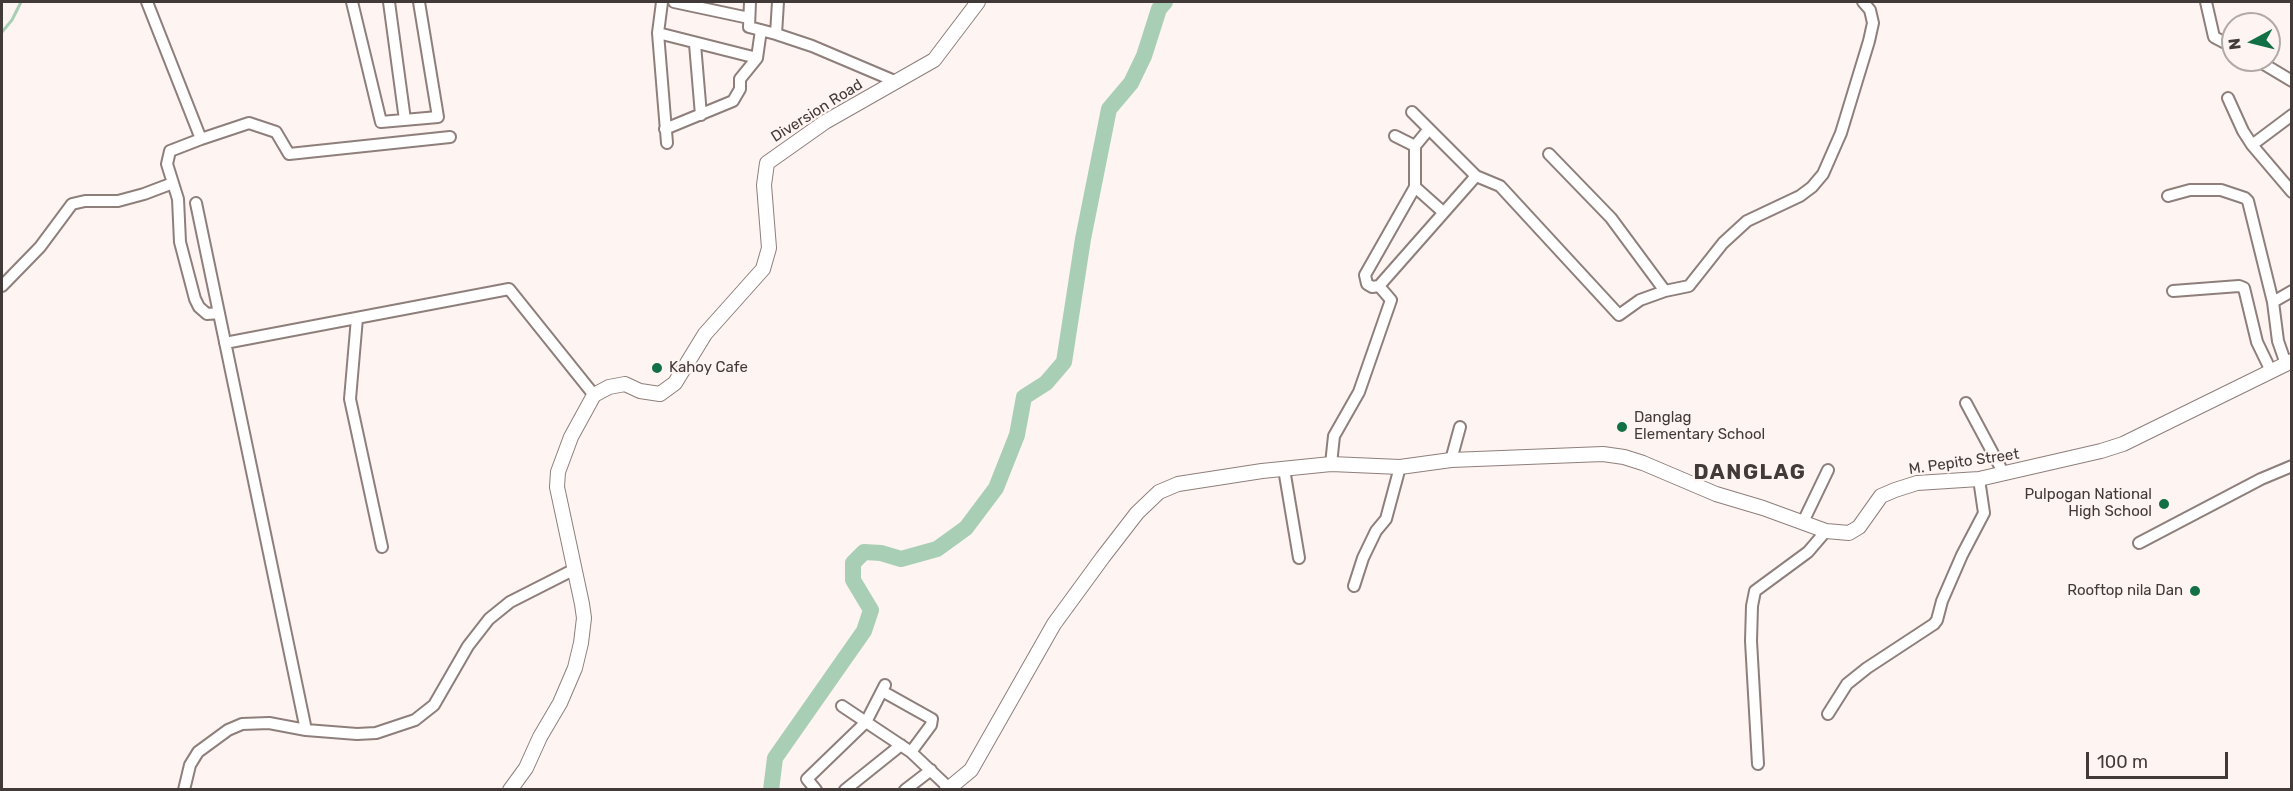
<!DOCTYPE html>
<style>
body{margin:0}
#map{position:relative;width:2293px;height:791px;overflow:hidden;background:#fef4f1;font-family:Rubik,sans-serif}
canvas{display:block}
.frame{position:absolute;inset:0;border:3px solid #413a38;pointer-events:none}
.north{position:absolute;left:2221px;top:12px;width:60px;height:60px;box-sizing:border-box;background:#fef4f1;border:2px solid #b2aaa7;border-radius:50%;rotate:263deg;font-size:16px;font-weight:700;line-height:24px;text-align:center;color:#413a38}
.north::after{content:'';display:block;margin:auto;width:21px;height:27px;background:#117045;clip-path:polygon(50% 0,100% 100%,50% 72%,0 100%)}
.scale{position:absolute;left:2086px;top:752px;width:142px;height:27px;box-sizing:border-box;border:3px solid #413a38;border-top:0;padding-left:8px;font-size:18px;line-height:21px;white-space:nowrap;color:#413a38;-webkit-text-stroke:4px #fef4f1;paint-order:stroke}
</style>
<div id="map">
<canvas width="2293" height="791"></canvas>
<div class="frame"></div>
<div class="north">N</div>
<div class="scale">100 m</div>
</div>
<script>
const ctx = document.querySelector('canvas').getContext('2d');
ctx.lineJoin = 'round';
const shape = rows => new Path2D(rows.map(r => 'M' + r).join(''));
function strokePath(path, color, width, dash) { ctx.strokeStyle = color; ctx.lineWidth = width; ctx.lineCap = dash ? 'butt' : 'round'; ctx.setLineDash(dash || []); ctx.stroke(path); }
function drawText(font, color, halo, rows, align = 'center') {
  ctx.font = font + ' Rubik,sans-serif'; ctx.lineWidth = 4.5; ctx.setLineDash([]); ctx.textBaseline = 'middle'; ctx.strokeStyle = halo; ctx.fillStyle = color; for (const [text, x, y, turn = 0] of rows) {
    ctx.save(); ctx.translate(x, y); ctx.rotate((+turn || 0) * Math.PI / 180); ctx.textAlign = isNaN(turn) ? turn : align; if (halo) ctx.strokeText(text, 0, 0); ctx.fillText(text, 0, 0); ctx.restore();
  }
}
strokePath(shape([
 [2,32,12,20,21,2]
]), '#a9ceb6', 3);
strokePath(shape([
 [771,790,775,758,864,631,871,610,853,580,853,563,864,552,881,553,901,559,937,549,966,528,996,488,1017,435,1024,397,1046,383,1064,362,1083,239,1109,109,1131,83,1144,56,1159,9,1165,2]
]), '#a9ceb6', 16);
const street = shape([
 [147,2,201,139],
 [352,2,381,122,438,117,419,2],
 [389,2,405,120],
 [662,2,658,33,667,143],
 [674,2,749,18],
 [750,2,749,27,776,34,812,46,897,82],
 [2206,2,2214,37,2233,47],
 [658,33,757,58],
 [776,34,778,2],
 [695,44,701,115],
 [2257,60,2292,81],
 [2228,98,2243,131,2252,145,2292,192],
 [1412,112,1476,176,1379,286,1372,287,1367,284,1365,275,1415,187,1415,146,1429,129],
 [665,129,733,101,740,89,740,79,757,58,761,30],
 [1395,136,1415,146],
 [2252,145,2292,115],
 [1549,154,1611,218,1665,291],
 [1476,176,1500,186,1619,315,1640,300,1665,291,1689,286,1723,243,1747,221,1800,196,1812,187,1823,174,1841,133,1869,41,1873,23,1870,10,1863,2],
 [1415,187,1443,212],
 [2168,196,2190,190,2221,190,2245,198,2248,201,2273,302,2278,341,2286,364],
 [196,203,306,730],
 [2,286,40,247,72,204,85,201,118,201,144,194,173,183],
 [2173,291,2239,286,2244,288,2257,342,2271,371],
 [2273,302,2292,291],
 [219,313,207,314,199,307,195,299,180,242,178,199,167,164,170,151,201,139,249,123,276,132,289,154,450,137],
 [357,318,350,399,382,547],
 [225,343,509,289,594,395],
 [1966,403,2004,474],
 [1451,460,1460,427],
 [1331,464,1334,436,1359,392,1391,300,1379,286],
 [1284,469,1299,558],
 [1803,522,1828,470],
 [2139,543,2261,479,2292,466],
 [1354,586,1363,558,1376,531,1386,519,1400,467],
 [882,691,932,719,931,725,911,752],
 [842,706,911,752,949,788],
 [1828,714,1847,684,1867,668,1934,624,1937,620,1942,601,1962,555,1984,513,1979,479],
 [1758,764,1751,641,1752,606,1755,591,1808,552,1826,531],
 [184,790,190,765,198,752,228,730,242,724,269,723,306,730,357,734,376,733,415,720,434,705,468,646,489,619,510,602,575,569],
 [816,790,807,779,866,722,885,685],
 [845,790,901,745],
 [905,790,931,770]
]);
const secondary = shape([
 [510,790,526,768,540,737,560,703,575,668,581,643,584,618,582,604,557,487,558,472,571,437,594,395,609,387,625,384,640,391,660,394,675,383,705,334,763,269,769,248,764,185,767,163,825,122,934,60,978,2],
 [947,790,971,770,1054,624,1103,557,1137,513,1159,492,1178,484,1262,471,1331,464,1400,467,1451,460,1603,454,1624,457,1643,463,1716,494,1763,508,1826,531,1849,533,1859,527,1881,496,1895,490,1917,483,1979,479,2101,451,2123,444,2292,361]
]);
strokePath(street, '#8e7f7b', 14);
strokePath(secondary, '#8e7f7b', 16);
strokePath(street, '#fff', 10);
strokePath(secondary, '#fff', 14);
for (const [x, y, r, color] of [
 [657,368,6,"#117045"],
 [1622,427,6,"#117045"],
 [2164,504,6,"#117045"],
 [2195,591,6,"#117045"]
]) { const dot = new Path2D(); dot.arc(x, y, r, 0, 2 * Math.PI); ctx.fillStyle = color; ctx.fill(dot); strokePath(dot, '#fef4f1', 2); }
drawText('15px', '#413a38', '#fef4f1', [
 ["Diversion Road",817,111,-32],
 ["M. Pepito Street",1964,462,-8]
]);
drawText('15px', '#413a38', '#fef4f1', [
 ["Kahoy Cafe",669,368],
 ["Danglag",1634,418],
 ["Elementary School",1634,435],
 ["Pulpogan National",2152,495,"right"],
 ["High School",2152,512,"right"],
 ["Rooftop nila Dan",2183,591,"right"]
], 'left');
ctx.letterSpacing = '1.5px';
drawText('bold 21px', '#413a38', '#fef4f1', [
 ["DANGLAG",1750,473]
]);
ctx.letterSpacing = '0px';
</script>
